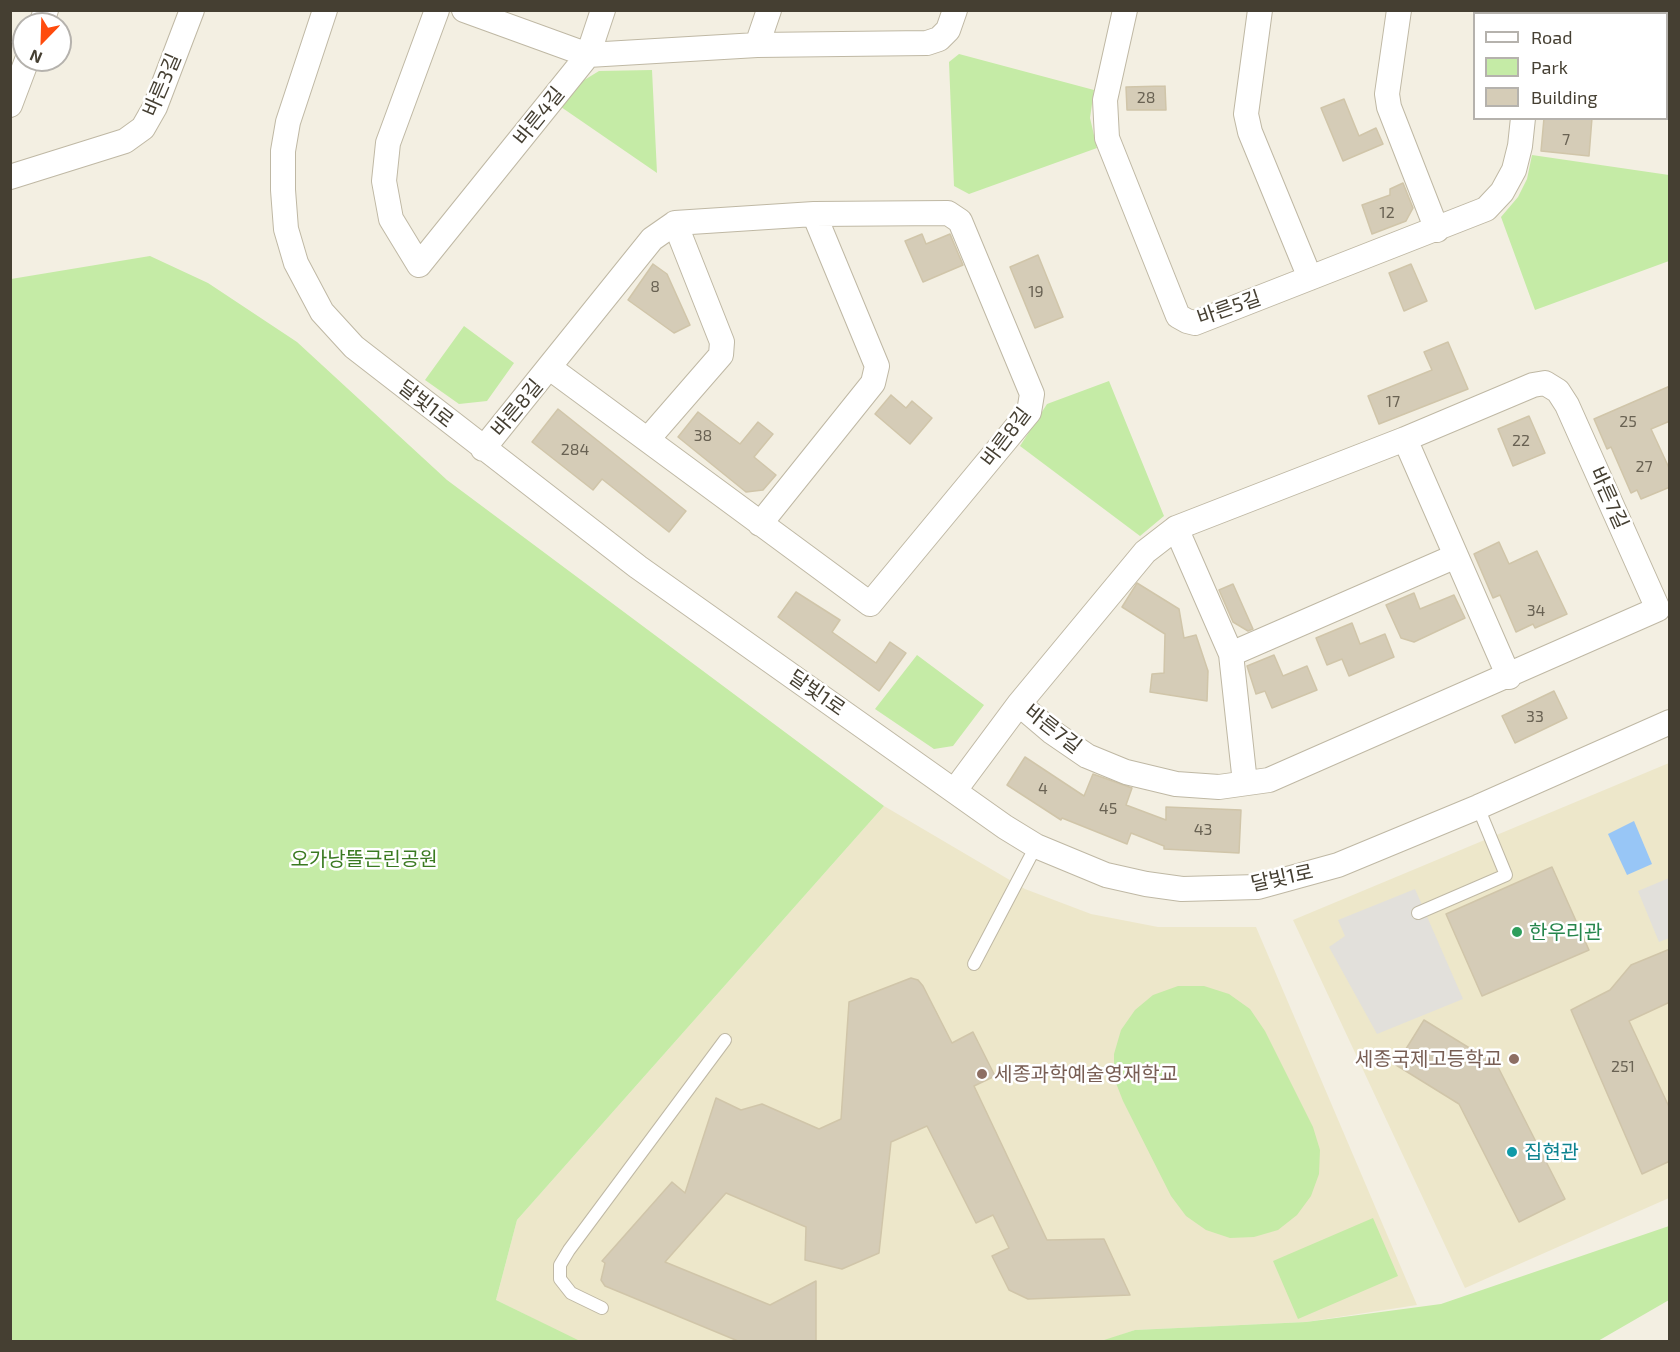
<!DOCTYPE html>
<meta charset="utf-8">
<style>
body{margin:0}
#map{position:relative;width:1680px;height:1352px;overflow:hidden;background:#f3efe2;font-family:"Exo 2",sans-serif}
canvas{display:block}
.frame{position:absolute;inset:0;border:12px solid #453f32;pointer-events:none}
.legend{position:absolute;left:1473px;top:12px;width:195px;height:108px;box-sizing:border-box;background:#fff;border:2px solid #b5b2ad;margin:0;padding:8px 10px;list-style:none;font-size:18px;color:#453f32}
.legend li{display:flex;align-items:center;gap:12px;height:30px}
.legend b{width:30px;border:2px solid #b5b2ad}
.north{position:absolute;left:12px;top:12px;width:60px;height:60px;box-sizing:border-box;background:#fff;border:2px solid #b5b2ad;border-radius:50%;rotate:203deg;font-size:16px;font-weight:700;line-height:24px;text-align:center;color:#453f32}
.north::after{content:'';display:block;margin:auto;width:21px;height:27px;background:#ff4b0d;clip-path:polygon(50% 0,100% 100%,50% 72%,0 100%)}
</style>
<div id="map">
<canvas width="1680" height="1352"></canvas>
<div class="frame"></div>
<ul class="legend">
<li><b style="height:8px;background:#fff"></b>Road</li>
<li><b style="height:16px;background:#c5eba6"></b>Park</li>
<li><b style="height:16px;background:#d5ccb7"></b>Building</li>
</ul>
<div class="north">N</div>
</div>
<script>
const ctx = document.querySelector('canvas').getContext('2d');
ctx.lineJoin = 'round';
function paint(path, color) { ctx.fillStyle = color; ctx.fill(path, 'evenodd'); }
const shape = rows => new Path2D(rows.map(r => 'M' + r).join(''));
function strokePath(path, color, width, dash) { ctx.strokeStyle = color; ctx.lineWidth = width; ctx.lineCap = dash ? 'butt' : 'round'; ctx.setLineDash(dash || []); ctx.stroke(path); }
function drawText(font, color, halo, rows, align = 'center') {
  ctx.font = font + ' "Exo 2","Noto Sans KR",sans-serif'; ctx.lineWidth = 5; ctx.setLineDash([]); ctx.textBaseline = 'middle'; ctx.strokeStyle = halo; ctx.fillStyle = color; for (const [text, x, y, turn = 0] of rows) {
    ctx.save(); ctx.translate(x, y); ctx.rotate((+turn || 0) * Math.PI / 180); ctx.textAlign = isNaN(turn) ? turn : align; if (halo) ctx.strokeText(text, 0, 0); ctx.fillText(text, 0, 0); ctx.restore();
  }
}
paint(shape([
 [1669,763,1669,1198,1465,1288,1293,920],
 [884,806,1025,889,1091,914,1158,927,1256,927,1417,1305,1306,1322,1135,1330,1101,1342,580,1342,496,1300,517,1220]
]), '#ede7ca');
paint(shape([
 [959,54,1094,90,1090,118,1097,148,969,194,954,186,949,62],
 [652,70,657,173,561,107,581,82,599,71],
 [1532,155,1669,175,1669,261,1535,310,1501,217,1518,197,1527,179],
 [150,256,208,283,297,342,447,480,884,806,517,1220,496,1300,580,1341,11,1341,11,279],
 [464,326,514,363,487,401,459,404,425,380],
 [1109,381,1164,516,1140,536,1020,446,1047,404],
 [917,655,984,705,953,746,934,749,875,709],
 [1178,986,1204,986,1229,994,1250,1009,1265,1031,1313,1127,1320,1150,1319,1174,1311,1196,1297,1215,1278,1230,1254,1237,1230,1238,1206,1230,1186,1216,1171,1196,1123,1101,1114,1078,1114,1054,1121,1030,1135,1010,1153,995],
 [1373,1218,1398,1276,1298,1319,1273,1261],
 [1669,1226,1669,1300,1598,1341,1101,1341,1135,1330,1306,1322,1441,1304]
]), '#c5eba6');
paint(shape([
 [1669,878,1669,938,1659,942,1638,891],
 [1415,889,1463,999,1377,1034,1329,947,1345,936,1338,920]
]), '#e2e0db');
paint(shape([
 [1634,821,1652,864,1627,875,1608,834]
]), '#98c6f6');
const building = shape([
 [1165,86,1166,110,1127,110,1126,87,1165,86],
 [1344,99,1359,136,1376,128,1383,144,1343,161,1321,108,1344,99],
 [1544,118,1592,118,1589,156,1541,151,1544,118],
 [1403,183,1413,208,1406,221,1372,234,1362,205,1390,195,1390,189,1403,183],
 [922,234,926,244,950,234,963,265,923,282,905,241,922,234],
 [1038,255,1063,317,1035,328,1010,267,1038,255],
 [653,264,667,274,690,325,674,333,628,300,653,264],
 [1411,264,1427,301,1404,311,1389,273,1411,264],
 [1448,342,1468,389,1379,424,1368,396,1432,370,1424,352,1448,342],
 [1670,386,1670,421,1651,429,1670,470,1670,487,1641,499,1637,490,1631,493,1611,447,1607,449,1594,419,1670,386],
 [891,395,906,408,912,401,932,418,910,444,875,414,891,395],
 [558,409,686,511,669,532,602,479,593,490,532,442,558,409],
 [698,412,740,444,758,422,773,434,754,457,776,475,763,490,746,492,678,437,698,412],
 [1529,416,1545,453,1513,466,1498,429,1529,416],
 [1499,542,1509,564,1537,551,1567,614,1535,628,1533,624,1516,632,1500,595,1493,598,1474,554,1499,542],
 [1137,583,1179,609,1184,638,1196,635,1208,671,1207,701,1150,692,1152,674,1164,673,1165,634,1122,607,1137,583],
 [1233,584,1253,629,1248,631,1233,622,1219,590,1233,584],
 [796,592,840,620,832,632,876,663,890,642,906,653,879,691,778,617,796,592],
 [1414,593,1420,609,1454,595,1465,618,1414,642,1401,638,1386,605,1414,593],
 [1352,623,1360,644,1385,634,1394,657,1349,676,1342,659,1327,665,1316,638,1352,623],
 [1274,655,1283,676,1307,666,1317,690,1272,708,1265,691,1256,694,1247,666,1274,655],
 [1554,691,1567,718,1515,743,1502,716,1554,691],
 [1025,757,1084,796,1093,774,1132,788,1126,805,1166,820,1166,807,1241,810,1239,853,1164,849,1164,846,1131,833,1127,844,1062,818,1061,820,1007,785,1025,757],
 [1552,867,1589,950,1482,996,1446,914,1552,867],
 [1670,949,1670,1002,1629,1021,1670,1109,1670,1161,1642,1174,1571,1010,1610,990,1631,965,1670,949],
 [911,978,918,980,923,986,952,1043,973,1032,995,1076,974,1086,1047,1240,1104,1239,1130,1295,1028,1299,1009,1290,992,1256,1009,1248,993,1215,976,1223,927,1126,891,1142,879,1253,842,1269,805,1260,806,1227,726,1193,665,1262,770,1305,816,1281,816,1341,738,1341,605,1286,601,1280,605,1263,602,1261,672,1182,685,1193,716,1098,741,1110,762,1104,819,1129,841,1119,849,1002,911,978],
 [1424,1020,1497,1065,1565,1199,1519,1222,1459,1104,1396,1065,1424,1020]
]);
paint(building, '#d5ccb7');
strokePath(building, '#d0c5a9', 1.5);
const service = shape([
 [1418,913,1506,875,1478,807],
 [974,964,1036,846],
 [602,1308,571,1293,560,1279,560,1265,569,1250,725,1040]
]);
const minor = shape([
 [325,10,288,122,283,151,283,190,286,229,296,263,322,312,354,347,638,567,1005,827,1036,846,1106,875,1146,884,1182,889,1258,887,1338,865,1478,807,1670,722],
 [437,10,388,143,384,181,391,219,419,265,588,55,603,10],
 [464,10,588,55,757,45,927,43,939,39,948,30,955,10],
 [1125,10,1105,100,1107,138,1178,316,1187,321,1195,323,1486,209,1502,192,1514,170,1520,146,1523,118],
 [1260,10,1246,114,1250,132,1310,278],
 [1399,10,1387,94,1389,107,1437,230],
 [1533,14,1533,10],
 [41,24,46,10],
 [757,45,769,10],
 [10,105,27,60],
 [10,177,125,141,143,128,155,107,192,10],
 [648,439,721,355,722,342,675,223],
 [1405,439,1509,677],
 [483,449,652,239,675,223,814,214,948,213,960,221,1032,394,1029,412,870,604,550,368],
 [760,524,873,383,877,366,814,214],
 [1176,528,1231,654,1245,783],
 [1231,654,1456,556],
 [955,790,1019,704,1145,552,1176,528,1405,439,1533,385,1545,383,1558,391,1567,405,1658,609,1269,780,1219,787,1176,784,1126,772,1087,756,1052,732,1019,704]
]);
strokePath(service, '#bfb8a4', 14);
strokePath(minor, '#bfb8a4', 26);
strokePath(service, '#fff', 12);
strokePath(minor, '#fff', 24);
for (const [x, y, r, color] of [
 [1517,932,6,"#2e9e5b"],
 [1514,1059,6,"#8d6e63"],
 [982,1074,6,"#8d6e63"],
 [1512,1152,6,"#0f9aa8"]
]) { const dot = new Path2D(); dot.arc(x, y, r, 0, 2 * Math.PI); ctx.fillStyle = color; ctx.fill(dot); strokePath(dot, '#fff', 2); }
drawText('16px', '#696253', null, [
 ["28",1146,98],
 ["7",1566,140],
 ["12",1387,213],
 ["8",655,287],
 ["19",1036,292],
 ["17",1393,402],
 ["25",1628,422],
 ["38",703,436],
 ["22",1521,441],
 ["284",575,450],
 ["27",1644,467],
 ["34",1536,611],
 ["33",1535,717],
 ["4",1043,789],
 ["45",1108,809],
 ["43",1203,830],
 ["251",1623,1067]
]);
drawText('20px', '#453f32', '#fff', [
 ["바른3길",162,85,-67],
 ["바른4길",539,116,-51],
 ["바른5길",1229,308,-19],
 ["달빛1로",426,404,38],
 ["바른8길",517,408,-50],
 ["바른8길",1006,437,-53],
 ["바른7길",1609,498,66],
 ["달빛1로",817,693,35],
 ["바른7길",1053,729,38],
 ["달빛1로",1282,878,-12]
]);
drawText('20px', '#3a7a21', '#fff', [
 ["오가낭뜰근린공원",364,859]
]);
drawText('20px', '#27864d', '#fff', [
 ["한우리관",1529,932]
], 'left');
drawText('20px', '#785e54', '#fff', [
 ["세종국제고등학교",1502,1059],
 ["세종과학예술영재학교",994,1074,"left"]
], 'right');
drawText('20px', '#0d838f', '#fff', [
 ["집현관",1524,1152]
], 'left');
</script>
